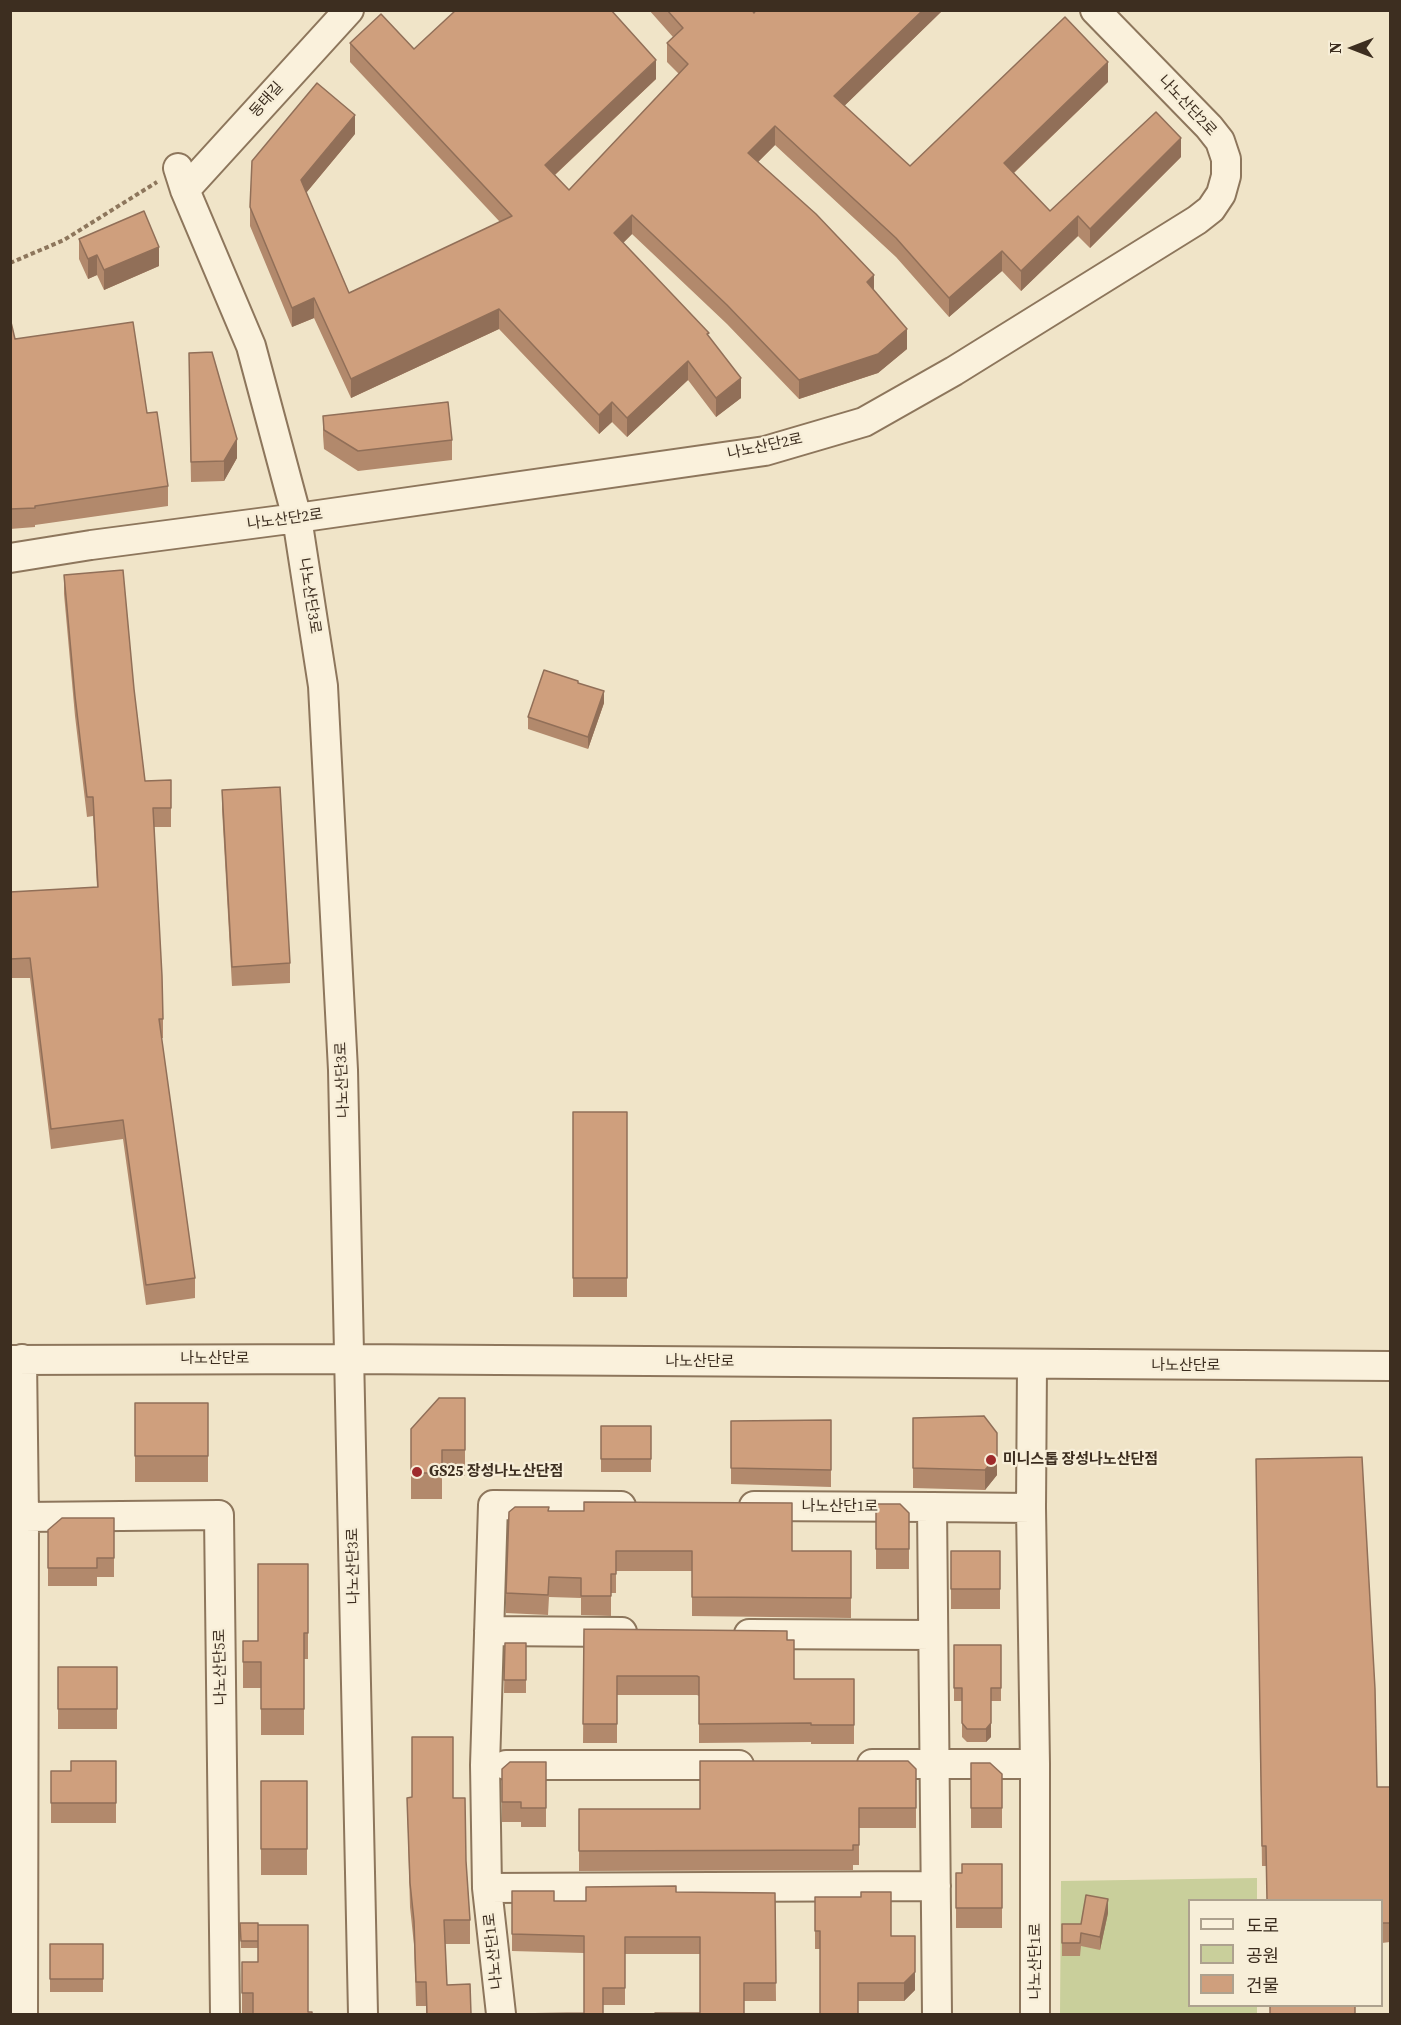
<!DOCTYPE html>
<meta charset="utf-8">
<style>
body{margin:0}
#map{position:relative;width:1401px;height:2025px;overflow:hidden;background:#f0e4c8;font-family:"Source Serif 4","Noto Sans KR",serif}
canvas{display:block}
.frame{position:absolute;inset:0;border:12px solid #3d2e20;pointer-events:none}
.legend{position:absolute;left:1188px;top:1899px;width:195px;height:108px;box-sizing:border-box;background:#f7eed8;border:2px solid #ada18e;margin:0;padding:8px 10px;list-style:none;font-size:18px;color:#3d2e20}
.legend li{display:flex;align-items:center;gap:12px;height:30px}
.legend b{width:30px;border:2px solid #ada18e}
.north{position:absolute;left:1323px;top:18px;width:60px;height:60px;-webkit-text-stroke:4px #f7eed8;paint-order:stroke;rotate:270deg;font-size:16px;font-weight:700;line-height:24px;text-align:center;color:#3d2e20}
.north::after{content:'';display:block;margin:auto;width:21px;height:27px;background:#3d2e20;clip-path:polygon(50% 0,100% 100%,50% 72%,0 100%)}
</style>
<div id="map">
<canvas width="1401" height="2025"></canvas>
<div class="frame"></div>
<ul class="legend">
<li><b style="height:8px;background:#faf1dc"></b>도로</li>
<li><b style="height:16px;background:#c9cf9b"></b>공원</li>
<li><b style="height:16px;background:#cf9f7d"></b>건물</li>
</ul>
<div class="north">N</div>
</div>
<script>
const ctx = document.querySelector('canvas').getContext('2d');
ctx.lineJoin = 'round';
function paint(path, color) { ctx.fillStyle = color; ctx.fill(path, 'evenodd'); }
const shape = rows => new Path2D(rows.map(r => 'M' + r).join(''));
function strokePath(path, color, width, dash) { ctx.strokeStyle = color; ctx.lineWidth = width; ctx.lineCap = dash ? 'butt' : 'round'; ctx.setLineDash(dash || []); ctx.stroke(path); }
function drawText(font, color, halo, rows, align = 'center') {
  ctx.font = font + ' "Source Serif 4","Noto Sans KR",serif'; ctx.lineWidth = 4.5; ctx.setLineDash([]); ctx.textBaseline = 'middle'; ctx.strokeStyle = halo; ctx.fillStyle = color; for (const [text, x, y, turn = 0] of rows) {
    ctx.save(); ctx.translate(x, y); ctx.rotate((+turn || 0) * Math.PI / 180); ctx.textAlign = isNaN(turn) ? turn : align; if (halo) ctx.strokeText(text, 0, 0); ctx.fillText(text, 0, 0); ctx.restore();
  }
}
paint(shape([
 [1257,1878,1257,1900,1190,1900,1190,2006,1257,2006,1257,2014,1060,2014,1061,1881]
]), '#c9cf9b');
const minor = shape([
 [178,168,185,190,251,346,297,518,323,686,343,1070,363,2014],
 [185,190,349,10],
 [10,558,91,545,297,518,765,451,864,422,954,371,1197,220,1211,209,1221,194,1226,176,1226,159,1220,141,1209,127,1095,10],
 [22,1359,24,1517,23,2014],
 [10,1360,350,1359,1390,1366],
 [1032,1365,1031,1508,1035,1764,1035,2014],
 [754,1506,932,1507,937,2014],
 [932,1507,1031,1508],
 [24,1517,219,1515,225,2014],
 [489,1631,622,1632],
 [749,1634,933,1635],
 [872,1764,1035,1764],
 [506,1765,739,1765],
 [487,1888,936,1886],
 [501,2014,487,1888,485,1765,493,1505,621,1506]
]);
strokePath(minor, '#8d765c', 32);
strokePath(shape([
 [10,263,64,240,157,182]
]), '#8d765c', 4, [4.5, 3]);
strokePath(minor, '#faf1dc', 28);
paint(shape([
 [649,10,752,10,754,13,943,10,844,106,910,166,1108,82,1014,173,1050,211,1181,157,1090,248,1078,236,1021,291,1002,271,949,317,896,257,775,145,758,162,874,290,907,349,878,373,799,399,727,324,632,234,623,243,709,337,741,398,716,417,688,380,627,437,612,422,599,434,499,329,351,398,314,318,292,327,250,226,250,207,355,134,306,193,349,293,500,222,350,62,350,43,414,49,656,79,555,175,569,190,679,74,667,62,667,43,673,37],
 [79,239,159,266,104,290,97,275,88,279,79,259],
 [10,318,15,339,147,413,168,486,168,506,35,525,35,527,10,529],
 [189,372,237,458,224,481,191,482],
 [323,416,452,440,452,460,358,471,324,449,323,435],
 [64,575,134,689,145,781,171,780,171,827,154,827,163,1019,163,1038,161,1038,195,1278,195,1298,146,1305,123,1139,51,1149,30,978,10,978,10,892,97,887,93,816,87,817,75,716,64,594],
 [578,683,604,703,588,749,528,729,528,717],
 [222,790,290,963,290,983,232,986,222,809],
 [573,1112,627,1112,627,1297,573,1297],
 [465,1398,465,1476,442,1476,442,1499,411,1499,411,1429],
 [135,1403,208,1403,208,1482,135,1482],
 [913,1418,997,1475,985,1490,913,1488],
 [831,1420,831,1487,731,1484,731,1421],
 [601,1426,651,1426,651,1472,601,1472],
 [1256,1459,1377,1787,1390,1787,1390,1942,1382,1943,1382,1900,1266,1866,1262,1866],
 [876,1504,909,1513,909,1569,876,1569],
 [548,1511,792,1551,851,1551,851,1618,692,1616,692,1571,616,1571,616,1593,611,1593,611,1616,581,1615,581,1598,549,1597,548,1615,506,1613,506,1593],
 [114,1518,114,1577,97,1577,97,1586,48,1586,48,1530],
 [951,1551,1000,1551,1000,1609,951,1609],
 [308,1564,308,1659,304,1659,304,1735,261,1735,261,1688,243,1688,243,1641,258,1641],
 [584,1629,787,1640,794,1679,854,1679,854,1744,811,1744,811,1742,699,1743,699,1696,697,1695,617,1695,617,1743,583,1743],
 [505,1643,526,1643,526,1693,504,1693],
 [954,1645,1001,1645,1001,1701,991,1701,991,1737,986,1742,967,1742,962,1737,962,1701,954,1701],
 [58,1667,117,1667,117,1729,58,1729],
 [116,1761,116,1823,51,1823,51,1771,71,1771],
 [546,1762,546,1827,521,1827,521,1822,502,1822,502,1769],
 [971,1763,1002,1774,1002,1828,971,1828],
 [916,1769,916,1828,859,1828,859,1865,853,1865,853,1870,579,1871,579,1809,700,1809],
 [261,1781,307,1781,307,1875,261,1875],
 [407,1798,453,1798,466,1861,470,1920,470,1944,445,1944,447,1985,471,2014,426,2014,426,2006,416,2006,414,1945,410,1907],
 [1002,1864,1002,1928,956,1928,956,1873,962,1873],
 [512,1891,554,1901,586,1901,676,1892,775,1893,776,2001,744,2001,700,2013,700,1954,625,1954,625,2005,603,2005,584,2013,584,1953,512,1951],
 [815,1897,891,1936,915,1990,904,2001,858,2001,820,1949,815,1949],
 [1108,1913,1100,1950,1081,1946,1080,1956,1062,1956,1062,1924,1081,1924],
 [240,1923,258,1925,308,2012,312,2014,242,2014,242,1962,258,1962,258,1948,241,1948],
 [50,1944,103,1944,103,1992,50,1992]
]), '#b2896c');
paint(shape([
 [923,10,943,10,834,116,834,96],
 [656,60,656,79,545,184,545,165],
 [1108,62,1108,82,1004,182,1004,163],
 [355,115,355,134,301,199,301,180],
 [775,126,775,145,748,172,748,153],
 [1181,138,1181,157,1090,248,1090,229],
 [632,215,632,234,614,252,614,233],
 [1078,216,1078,236,1021,291,1021,271],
 [159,247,159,266,104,290,104,270],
 [1002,251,1002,271,949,317,949,298],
 [97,255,97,275,88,279,88,259],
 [874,275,874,294,867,282],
 [314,298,314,318,292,327,292,308],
 [499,309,499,329,351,398,351,379],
 [907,329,907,349,878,373,799,399,799,380],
 [688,361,688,380,627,437,627,418],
 [741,378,741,398,716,417,716,398],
 [612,402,612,422,599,434,599,415],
 [237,439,237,458,224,481,224,461],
 [604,691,604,703,588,749,588,737],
 [997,1456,997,1475,985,1490,985,1470],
 [991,1723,991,1737,986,1742,986,1729],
 [1108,1899,1108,1913,1100,1950,1100,1937],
 [915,1972,915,1990,904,2001,904,1983]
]), '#916f58');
const building = shape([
 [456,10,611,10,656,60,545,165,569,190,688,64,667,43,683,28,667,10,752,10,754,13,756,10,923,10,834,96,910,166,1065,17,1108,62,1004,163,1050,211,1156,112,1181,138,1090,229,1078,216,1021,271,1002,251,949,298,896,238,775,126,748,153,816,214,874,275,867,282,907,329,878,354,799,380,727,305,632,215,614,233,709,333,707,334,741,378,716,398,688,361,627,418,612,402,599,415,499,309,351,379,314,298,292,308,250,207,252,161,317,83,355,115,301,180,349,293,512,216,350,43,381,14,414,49,456,10],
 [144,211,159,247,104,270,97,255,88,259,79,239,144,211],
 [10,318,15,339,133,322,147,413,157,412,168,486,35,506,35,508,10,509,10,318],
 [212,352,237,439,224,461,191,462,189,353,212,352],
 [448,402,452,440,358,451,324,430,323,416,448,402],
 [123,570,134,689,145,781,171,780,171,808,153,808,162,976,163,1019,159,1019,195,1278,146,1285,123,1120,51,1129,30,958,10,959,10,892,98,887,93,797,87,797,75,696,64,575,123,570],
 [544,670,578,681,578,683,604,691,588,737,528,717,544,670],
 [280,787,290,963,232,967,222,790,280,787],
 [573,1112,627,1112,627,1278,573,1278,573,1112],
 [439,1398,465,1398,465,1450,442,1450,442,1473,411,1473,411,1429,439,1398],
 [135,1403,208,1403,208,1456,135,1456,135,1403],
 [984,1416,997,1433,997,1456,985,1470,913,1468,913,1418,984,1416],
 [831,1420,831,1470,731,1468,731,1421,831,1420],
 [601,1426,651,1426,651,1459,601,1459,601,1426],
 [1362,1457,1375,1689,1377,1787,1390,1787,1390,1923,1382,1923,1382,1900,1267,1900,1266,1846,1262,1846,1256,1459,1362,1457],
 [584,1502,792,1503,792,1551,851,1551,851,1598,692,1597,692,1551,616,1551,616,1574,611,1574,611,1596,581,1596,581,1578,549,1577,548,1595,506,1593,509,1512,515,1507,549,1507,548,1511,584,1511,584,1502],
 [876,1504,900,1504,909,1513,909,1549,876,1549,876,1504],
 [62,1518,114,1518,114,1558,97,1558,97,1568,48,1568,48,1530,62,1518],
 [951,1551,1000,1551,1000,1589,951,1589,951,1551],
 [258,1564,308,1564,308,1633,304,1633,304,1709,261,1709,261,1662,243,1662,243,1641,258,1641,258,1564],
 [584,1629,787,1631,787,1640,794,1640,794,1679,854,1679,854,1725,811,1725,811,1723,699,1724,699,1677,697,1676,617,1676,617,1724,583,1724,584,1629],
 [505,1643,526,1643,526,1680,504,1680,505,1643],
 [954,1645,1001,1645,1001,1688,991,1688,991,1723,986,1729,967,1729,962,1723,962,1688,954,1688,954,1645],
 [58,1667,117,1667,117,1709,58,1709,58,1667],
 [412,1737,453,1737,453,1798,465,1798,466,1861,470,1920,444,1920,447,1985,470,1984,471,2014,427,2014,426,1982,416,1982,414,1921,410,1883,407,1798,412,1797,412,1737],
 [71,1761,116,1761,116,1803,51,1803,51,1771,71,1771,71,1761],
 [700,1761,908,1761,916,1769,916,1808,859,1808,859,1845,853,1845,853,1850,579,1851,579,1809,700,1809,700,1761],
 [510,1762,546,1762,546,1808,521,1808,521,1802,502,1802,502,1769,510,1762],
 [971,1763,990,1763,1002,1774,1002,1808,971,1808,971,1763],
 [261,1781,307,1781,307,1849,261,1849,261,1781],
 [962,1864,1002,1864,1002,1908,956,1908,956,1873,962,1873,962,1864],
 [676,1886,676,1892,775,1893,776,1983,744,1983,744,2014,655,2014,655,2013,700,2013,700,1937,625,1937,625,1988,603,1988,603,2014,518,2014,584,2013,584,1936,512,1934,512,1891,554,1891,554,1901,586,1901,586,1887,676,1886],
 [861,1892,891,1892,891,1936,915,1936,915,1972,904,1983,858,1983,858,2014,820,2014,820,1931,815,1931,815,1897,861,1897,861,1892],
 [1086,1895,1108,1899,1100,1937,1081,1933,1080,1943,1062,1943,1062,1924,1081,1924,1086,1895],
 [240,1923,258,1923,258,1941,241,1941,240,1923],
 [258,1925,308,1925,308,2012,312,2012,312,2014,253,2014,253,1993,242,1993,242,1962,258,1962,258,1925],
 [50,1944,103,1944,103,1979,50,1979,50,1944],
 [1270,2006,1355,2006,1355,2014,1270,2014,1270,2006]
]);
paint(building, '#cf9f7d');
strokePath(building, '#916f58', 1.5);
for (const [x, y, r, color] of [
 [991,1460,6,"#9e2a2b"],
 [417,1472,6,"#9e2a2b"]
]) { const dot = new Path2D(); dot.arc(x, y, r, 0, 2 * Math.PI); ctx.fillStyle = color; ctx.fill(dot); strokePath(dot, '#f7eed8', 2); }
drawText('15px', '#3d2e20', '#f7eed8', [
 ["동태길",267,100,-48],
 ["나노산단2로",1187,106,47],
 ["나노산단2로",765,447,-12],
 ["나노산단2로",285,520,-8],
 ["나노산단3로",309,596,81],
 ["나노산단3로",343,1080,-92],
 ["나노산단로",215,1359],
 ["나노산단로",700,1362],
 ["나노산단로",1186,1366],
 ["나노산단1로",840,1507],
 ["나노산단3로",354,1566,-91],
 ["나노산단5로",221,1667,-91],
 ["나노산단1로",494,1951,-96],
 ["나노산단1로",1036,1961,-90]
]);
drawText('bold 15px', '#3d2e20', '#f7eed8', [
 ["미니스톱 장성나노산단점",1003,1460],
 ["GS25 장성나노산단점",429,1472]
], 'left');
</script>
